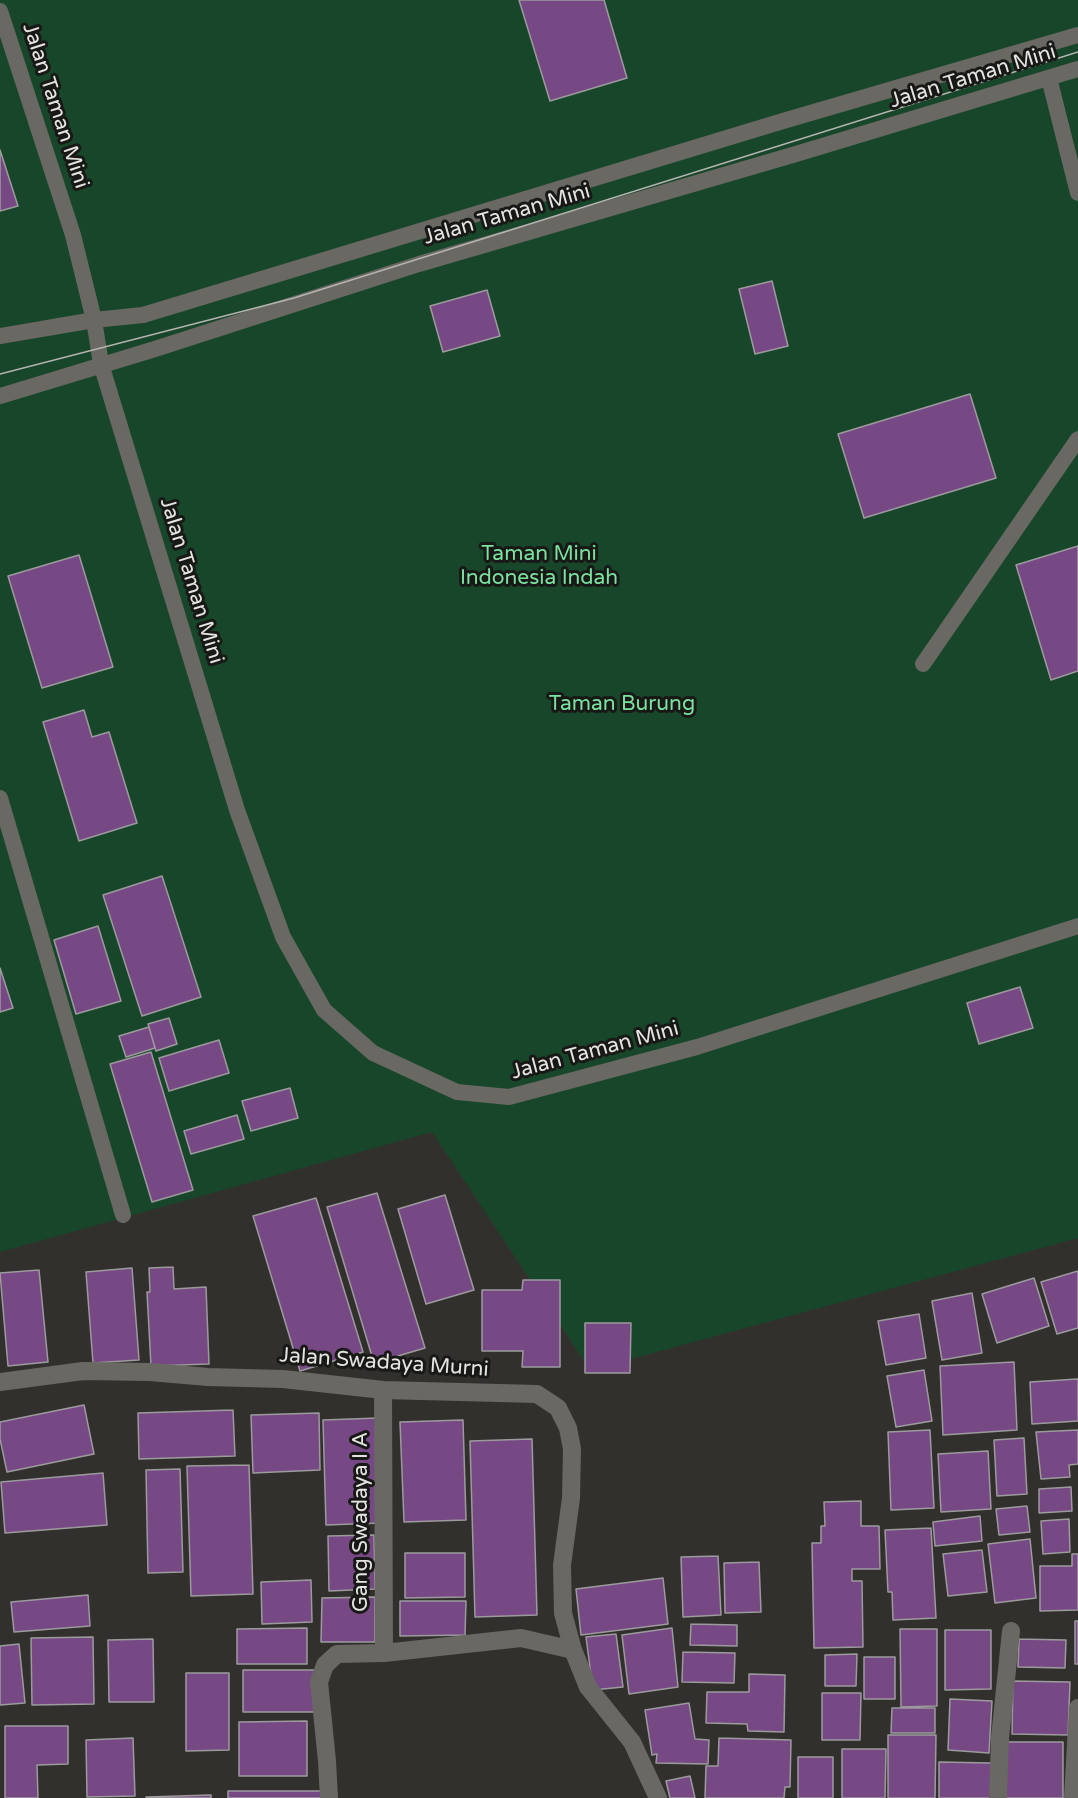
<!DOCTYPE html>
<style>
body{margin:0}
canvas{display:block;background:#31302c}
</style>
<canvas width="1078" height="1798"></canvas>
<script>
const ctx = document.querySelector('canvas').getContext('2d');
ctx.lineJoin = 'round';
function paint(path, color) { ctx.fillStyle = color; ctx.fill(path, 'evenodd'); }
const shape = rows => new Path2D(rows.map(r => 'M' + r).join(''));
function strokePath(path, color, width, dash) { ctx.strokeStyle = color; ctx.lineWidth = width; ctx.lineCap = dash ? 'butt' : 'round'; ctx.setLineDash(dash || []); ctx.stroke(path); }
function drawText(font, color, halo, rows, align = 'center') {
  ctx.font = font + ' "Varela Round",sans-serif'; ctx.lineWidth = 6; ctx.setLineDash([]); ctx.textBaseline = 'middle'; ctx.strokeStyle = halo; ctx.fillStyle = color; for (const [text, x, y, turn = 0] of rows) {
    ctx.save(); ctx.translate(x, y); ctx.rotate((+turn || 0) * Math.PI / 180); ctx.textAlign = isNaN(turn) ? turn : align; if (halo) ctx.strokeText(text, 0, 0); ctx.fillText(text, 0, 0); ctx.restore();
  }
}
paint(shape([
 [0,0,1078,0,1078,1238,590,1370,432,1132,0,1252]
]), '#18462a');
const building = shape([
 [519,0,604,0,627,78,550,101,519,0],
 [0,150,18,206,0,211,0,150],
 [772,281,788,346,755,354,739,289,772,281],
 [487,290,500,336,443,352,430,306,487,290],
 [970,394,996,478,864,518,838,434,970,394],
 [1078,546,1078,671,1051,680,1016,565,1078,546],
 [79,555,113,667,42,688,8,576,79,555],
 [84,710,92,737,109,732,137,823,79,841,43,722,84,710],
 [162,876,201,997,142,1016,103,895,162,876],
 [98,926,121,1001,76,1014,54,940,98,926],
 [0,968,13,1008,0,1012,0,968],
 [1020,987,1033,1028,979,1044,967,1003,1020,987],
 [169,1018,177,1044,156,1051,148,1024,169,1018],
 [149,1027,155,1048,126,1057,119,1036,149,1027],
 [219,1040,229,1073,169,1091,159,1058,219,1040],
 [151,1052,193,1190,152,1202,110,1064,151,1052],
 [290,1088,298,1118,251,1131,242,1101,290,1088],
 [237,1115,244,1139,191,1154,184,1131,237,1115],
 [377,1193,425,1348,374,1363,327,1207,377,1193],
 [445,1195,474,1290,426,1304,398,1209,445,1195],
 [316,1198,363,1352,300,1371,253,1216,316,1198],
 [173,1267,174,1289,206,1287,209,1364,151,1366,147,1292,150,1292,149,1268,173,1267],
 [132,1268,139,1360,93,1363,86,1272,132,1268],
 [39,1270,48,1362,8,1366,0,1273,39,1270],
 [1078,1271,1078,1328,1057,1334,1041,1282,1078,1271],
 [1034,1278,1049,1326,997,1343,982,1294,1034,1278],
 [523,1280,560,1280,560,1367,522,1367,523,1351,482,1351,482,1290,522,1290,523,1280],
 [972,1293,982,1353,942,1360,932,1301,972,1293],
 [919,1314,926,1358,886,1365,878,1321,919,1314],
 [585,1323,631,1323,630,1373,585,1373,585,1323],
 [1014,1362,1017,1430,943,1435,940,1366,1014,1362],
 [924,1370,932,1421,896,1427,887,1376,924,1370],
 [1078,1379,1078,1421,1032,1424,1030,1382,1078,1379],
 [84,1405,94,1454,7,1472,0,1439,0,1422,84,1405],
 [233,1410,235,1456,139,1459,138,1413,233,1410],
 [319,1413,320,1470,253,1473,251,1415,319,1413],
 [378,1418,380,1523,326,1525,323,1420,378,1418],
 [463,1420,466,1520,404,1522,400,1422,463,1420],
 [930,1430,934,1508,891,1510,888,1432,930,1430],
 [1078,1430,1078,1464,1069,1465,1070,1477,1041,1479,1036,1432,1078,1430],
 [1024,1438,1027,1494,997,1496,994,1440,1024,1438],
 [532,1439,537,1615,475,1617,470,1441,532,1439],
 [988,1451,991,1509,941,1512,938,1454,988,1451],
 [249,1465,253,1594,191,1596,187,1466,249,1465],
 [180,1469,183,1572,148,1573,146,1470,180,1469],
 [103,1473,107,1525,5,1533,1,1482,103,1473],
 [1071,1487,1072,1511,1039,1513,1039,1489,1071,1487],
 [861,1501,861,1526,879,1526,880,1569,852,1569,852,1581,862,1581,863,1647,814,1648,812,1543,821,1543,821,1526,825,1526,824,1502,861,1501],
 [1027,1506,1030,1532,999,1535,996,1509,1027,1506],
 [980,1516,982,1541,935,1546,933,1522,980,1516],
 [1069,1519,1070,1552,1043,1554,1041,1521,1069,1519],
 [931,1528,936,1618,893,1620,892,1592,888,1592,885,1530,931,1528],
 [374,1535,375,1589,329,1591,328,1536,374,1535],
 [1030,1539,1036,1598,995,1603,988,1544,1030,1539],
 [982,1550,987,1592,948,1596,943,1554,982,1550],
 [405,1553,465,1553,465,1597,405,1598,405,1553],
 [1072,1554,1078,1554,1078,1610,1040,1611,1040,1566,1072,1566,1072,1554],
 [718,1556,721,1615,683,1617,681,1557,718,1556],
 [759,1562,761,1612,725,1613,724,1563,759,1562],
 [663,1578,668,1624,581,1635,576,1589,663,1578],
 [311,1580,312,1622,262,1624,261,1582,311,1580],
 [88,1595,90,1626,14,1632,11,1602,88,1595],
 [375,1597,375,1642,321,1642,322,1598,375,1597],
 [400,1601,466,1601,465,1635,400,1636,400,1601],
 [1075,1621,1078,1621,1078,1664,1075,1664,1075,1621],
 [691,1624,737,1625,737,1646,690,1645,691,1624],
 [307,1628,307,1664,237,1664,237,1629,307,1628],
 [672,1628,678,1687,629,1694,622,1635,672,1628],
 [900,1629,937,1629,937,1706,901,1707,900,1629],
 [945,1630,991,1630,991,1689,945,1690,945,1630],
 [616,1634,623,1687,593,1690,586,1637,616,1634],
 [93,1637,94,1704,32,1705,31,1638,93,1637],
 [153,1639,154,1702,109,1702,108,1640,153,1639],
 [1019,1639,1066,1640,1065,1668,1018,1667,1019,1639],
 [19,1644,25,1703,0,1705,0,1646,19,1644],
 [683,1652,735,1653,734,1683,682,1682,683,1652],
 [857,1654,856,1686,825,1686,825,1655,857,1654],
 [864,1657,895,1657,895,1699,864,1699,864,1657],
 [243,1670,316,1670,316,1712,243,1712,243,1670],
 [186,1673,229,1673,229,1750,186,1751,186,1673],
 [749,1674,785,1675,784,1732,748,1731,747,1724,706,1723,707,1692,749,1692,749,1674],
 [1013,1681,1070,1682,1068,1735,1012,1734,1013,1681],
 [822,1693,861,1693,860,1740,822,1740,822,1693],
 [950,1699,992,1701,989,1753,948,1750,950,1699],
 [689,1703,695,1739,709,1740,708,1764,656,1763,657,1754,652,1755,645,1710,689,1703],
 [892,1708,935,1708,935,1733,891,1733,892,1708],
 [307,1721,307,1776,239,1776,239,1722,307,1721],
 [5,1726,68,1726,68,1764,37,1765,38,1798,5,1798,5,1726],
 [888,1735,936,1735,935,1798,888,1798,888,1735],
 [133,1738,135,1796,87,1797,86,1740,133,1738],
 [719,1738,791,1740,790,1787,785,1787,784,1798,705,1798,706,1766,718,1766,719,1738],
 [1006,1742,1063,1742,1063,1798,1006,1798,1006,1742],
 [842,1749,886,1749,885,1798,842,1798,842,1749],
 [798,1757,833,1757,833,1798,798,1798,798,1757],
 [939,1762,991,1763,991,1798,939,1798,939,1762],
 [690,1776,695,1798,670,1798,666,1781,690,1776],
 [228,1791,326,1791,326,1798,228,1798,228,1791],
 [211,1795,211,1798,146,1798,146,1797,211,1795]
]);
paint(building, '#764884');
strokePath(building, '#9d9a9e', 1.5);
strokePath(shape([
 [0,11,73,235,94,320,101,364,237,810,283,937,324,1010,373,1053,457,1092,509,1097,697,1047,1078,926],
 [1049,78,1078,193],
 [0,336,94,320,143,315,783,121,1078,35],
 [0,396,155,349,419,264,796,154,1078,69],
 [923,664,1078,439],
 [0,798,123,1215]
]), '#696863', 16);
strokePath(shape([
 [0,1382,83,1371,150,1372,208,1377,283,1379,383,1390,537,1394,558,1408,568,1428,572,1449,571,1498,562,1565,563,1613,573,1650,588,1687,632,1742,658,1798],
 [383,1390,384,1653],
 [329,1798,327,1761,319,1682,325,1665,337,1654,384,1653,521,1638,573,1650],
 [998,1798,1000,1738,1011,1631],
 [1073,1798,1078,1708]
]), '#696863', 18);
strokePath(shape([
 [0,374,294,298,1078,52]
]), '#b5b4b0', 1.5);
drawText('21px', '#e5e4e1', '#181816', [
 ["Jalan Taman Mini",973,77,-17],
 ["Jalan Taman Mini",55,106,72],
 ["Jalan Taman Mini",507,215,-16],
 ["Jalan Taman Mini",191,581,73],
 ["Jalan Taman Mini",595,1051,-15],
 ["Jalan Swadaya Murni",384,1363,4],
 ["Gang Swadaya I A",361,1522,-90]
]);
drawText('21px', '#7ae29f', '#181816', [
 ["Taman Mini",539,554],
 ["Indonesia Indah",539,578],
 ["Taman Burung",622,704]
]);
</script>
